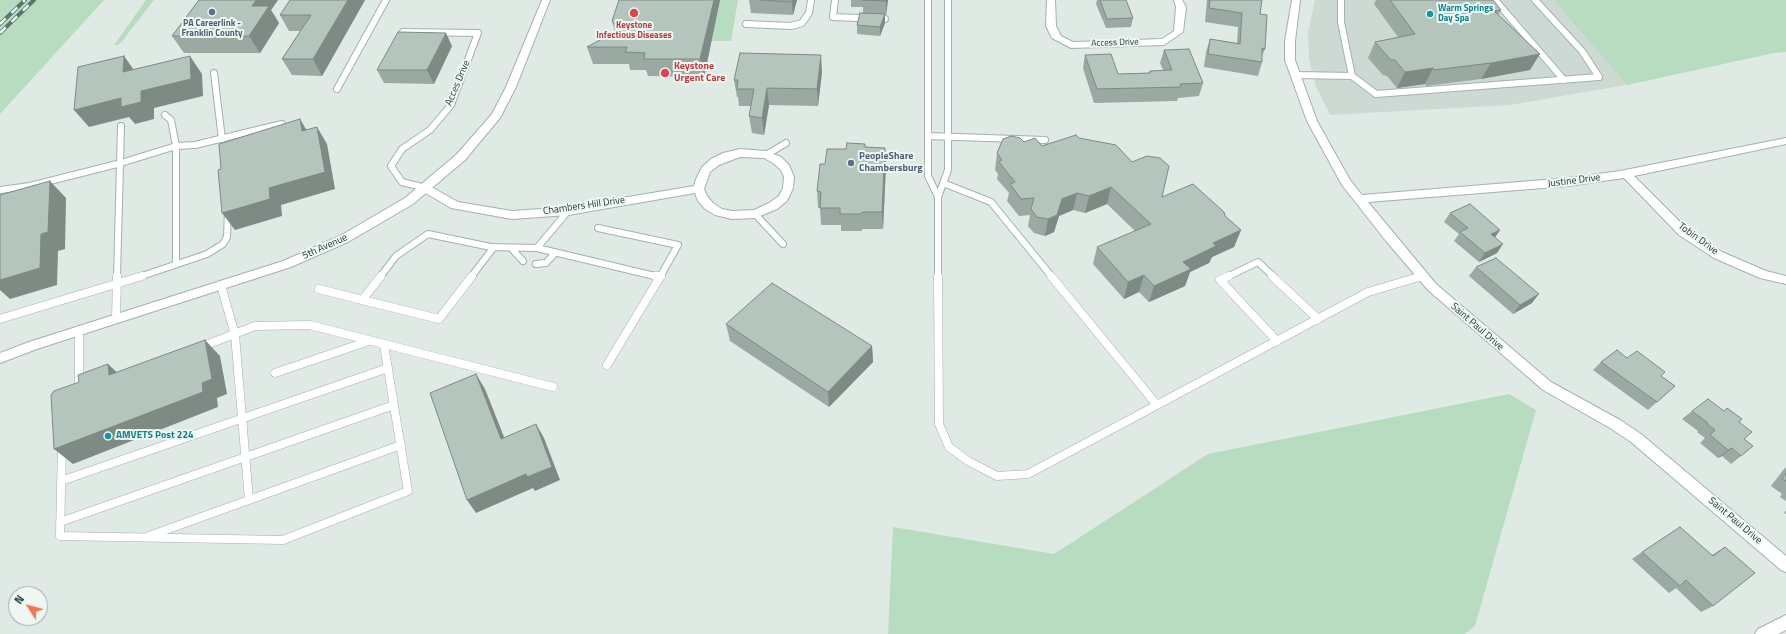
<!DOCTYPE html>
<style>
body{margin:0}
#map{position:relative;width:1786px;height:634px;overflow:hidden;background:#dfeae5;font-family:"Titillium Web",sans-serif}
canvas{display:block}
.north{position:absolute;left:8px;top:586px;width:40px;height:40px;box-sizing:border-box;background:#eff7f3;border:1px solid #9caba6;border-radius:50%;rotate:306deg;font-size:11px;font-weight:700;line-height:16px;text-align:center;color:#203a32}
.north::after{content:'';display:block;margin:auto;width:14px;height:18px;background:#f47353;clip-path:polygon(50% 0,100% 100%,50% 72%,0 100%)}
</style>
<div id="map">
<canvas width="1786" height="634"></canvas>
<div class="north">N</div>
</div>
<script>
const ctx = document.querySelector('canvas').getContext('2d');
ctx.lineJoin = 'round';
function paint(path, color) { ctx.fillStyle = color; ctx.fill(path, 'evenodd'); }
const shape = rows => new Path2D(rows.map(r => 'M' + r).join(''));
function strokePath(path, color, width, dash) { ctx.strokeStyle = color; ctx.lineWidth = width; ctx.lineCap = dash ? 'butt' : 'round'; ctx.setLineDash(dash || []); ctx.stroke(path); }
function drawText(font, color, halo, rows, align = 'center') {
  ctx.font = font + ' "Titillium Web",sans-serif'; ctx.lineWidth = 4; ctx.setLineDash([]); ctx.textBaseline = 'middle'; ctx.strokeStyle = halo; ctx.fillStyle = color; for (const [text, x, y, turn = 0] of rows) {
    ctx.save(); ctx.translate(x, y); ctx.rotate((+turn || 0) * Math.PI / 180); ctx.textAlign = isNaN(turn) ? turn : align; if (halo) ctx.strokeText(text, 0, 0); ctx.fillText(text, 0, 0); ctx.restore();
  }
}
paint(shape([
 [1315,0,1557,0,1632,84,1510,105,1330,115,1316,87,1309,59,1308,33]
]), '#cddad3');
paint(shape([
 [0,0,104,0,0,114],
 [146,0,154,0,123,40,118,45,114,45],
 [720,0,738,0,731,41,711,41],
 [1554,0,1786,0,1786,52,1774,53,1627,85],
 [1509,394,1536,410,1475,626,1465,634,888,634,893,527,1054,554,1208,454]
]), '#b7dcbf');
const serviceFar1 = shape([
 [835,0,833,17,885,19],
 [928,0,928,176,938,197],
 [1341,0,1341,22,1352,76],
 [1495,0,1564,80],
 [746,24,791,26,802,23,809,13,811,0],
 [403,32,478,33,451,105,430,130,402,149,391,166,402,182,426,188],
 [214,73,222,139],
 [1296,75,1352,76,1376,94,1599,77,1582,51,1535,0],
 [337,89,386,0],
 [165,115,171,120,176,146,176,264],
 [928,136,1045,140],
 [766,155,786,143],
 [943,183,991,202,1052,277],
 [0,190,30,186,121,163,176,146,195,145,282,124],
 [755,214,783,244],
 [598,228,678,245,660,277],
 [511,248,523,261],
 [537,248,659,277],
 [536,264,546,263,555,253],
 [117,277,121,126],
 [139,277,207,254,223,244,227,237,228,211],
 [380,277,396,256,428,234,491,247,537,248,568,211],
 [471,277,494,247],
 [938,277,938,197,948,170,948,0],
 [1227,277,1258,262,1274,277],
 [1420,277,1422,276]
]);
const service = shape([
 [655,276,661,276],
 [938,276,939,424,949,447,968,461,997,476,1028,474,1368,292,1422,276],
 [1051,276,1157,405],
 [1229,276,1220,280,1277,341],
 [1272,276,1318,319],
 [221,285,235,335,249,500],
 [319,289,362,300,381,276],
 [362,300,439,319,472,276],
 [116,318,117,276],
 [0,319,142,276],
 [79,330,79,384],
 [201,347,255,326,310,325,553,387],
 [607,365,660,277],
 [275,373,369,341],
 [62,446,60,536,283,540,408,491,384,345],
 [61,481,388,368],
 [60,522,394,405],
 [149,536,401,445]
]);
const minor = shape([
 [1047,0,1055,0,1056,26,1061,36,1073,42,1162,39,1174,31,1176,7,1174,0,1182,0,1186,7,1183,32,1164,45,1071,48,1052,38,1046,26,1047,0],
 [1292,0,1300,0,1295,41,1295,60,1317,121,1350,180,1362,195,1568,178,1620,171,1786,138,1786,144,1634,176,1687,229,1722,252,1766,271,1786,276,1786,284,1760,278,1714,258,1679,235,1624,178,1568,186,1368,202,1436,284,1551,382,1620,420,1641,434,1786,556,1786,572,1781,570,1631,442,1610,428,1543,390,1428,290,1386,241,1342,185,1307,121,1285,60,1285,41,1292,0],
 [740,149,766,151,781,157,789,165,794,177,793,188,787,201,777,209,755,218,732,219,715,215,705,209,698,201,695,193,568,215,512,219,451,208,422,191,421,188,426,184,458,202,512,211,568,207,694,186,696,179,702,167,711,159,723,153,740,149],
 [740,157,764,158,773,163,781,170,784,177,783,188,779,196,769,203,754,210,732,211,722,209,713,203,707,196,704,189,710,172,719,165,740,157],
 [1786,615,1786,630,1778,634,1755,634,1758,629,1786,615]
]);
const tertiary = shape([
 [542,0,550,0,516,87,500,118,465,160,413,204,348,242,291,267,37,349,0,363,0,353,29,342,283,261,340,236,405,198,457,154,492,114,506,87,542,0]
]);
strokePath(serviceFar1, '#a2b2ac', 8);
strokePath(service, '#a2b2ac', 9);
strokePath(minor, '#a2b2ac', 2);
strokePath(tertiary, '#a2b2ac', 2);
strokePath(serviceFar1, '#fff', 6);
strokePath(service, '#fff', 8);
paint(minor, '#fff');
paint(tertiary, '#fff');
const rail = shape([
 [0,24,25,0],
 [0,33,34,0]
]);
strokePath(rail, '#5a766d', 4);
strokePath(rail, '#eff7f3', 2.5, [8]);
paint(shape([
 [199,0,278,0,271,10,279,23,260,53,184,53,172,36],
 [290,0,365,0,322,76,292,75,282,59,300,31,289,31,280,15],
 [619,0,720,0,704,77,648,76,646,70,630,70,629,64,593,64,587,47,615,32,612,21],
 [749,0,797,0,793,15,751,13],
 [851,0,888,0,886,15,885,15,885,23,880,36,857,34,857,25,863,14,863,7,851,7],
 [1097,0,1126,0,1133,18,1131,27,1106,28,1096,4],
 [1207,0,1262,0,1260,14,1265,49,1262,56,1262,62,1258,76,1204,67,1206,52,1210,39,1237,43,1238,27,1205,22],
 [1376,0,1493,0,1501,10,1498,15,1530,70,1481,79,1426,86,1425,84,1397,88,1387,76,1383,75,1368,58,1375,42,1398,37,1374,4],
 [452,46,434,84,384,83,377,70],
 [1164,50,1203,83,1199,96,1178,98,1177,101,1094,103,1083,68,1085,55,1118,74,1149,73,1150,71,1163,70,1160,63],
 [822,72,818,106,769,105,764,135,752,133,749,116,751,106,739,106,738,97,737,97,734,80],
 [1079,138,1162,197,1225,216,1241,230,1234,247,1212,257,1209,263,1190,272,1185,286,1149,302,1139,292,1124,299,1093,264,1097,247,1135,231,1107,204,1085,213,1073,210,1059,216,1054,232,1045,236,1034,233,1028,226,1030,215,1019,216,1007,201,1009,193,997,179,998,174,995,170,997,153,1024,142,1042,146],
 [865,147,885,148,886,165,883,229,862,229,862,231,841,231,841,225,821,225,820,208,818,208,817,191,825,164,846,149],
 [1450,213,1495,238,1497,253,1479,262,1454,241,1459,234,1444,222],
 [1476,267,1532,303,1513,314,1469,276],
 [726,324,872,346,873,362,829,407,730,341],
 [1627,358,1661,376,1675,386,1648,410,1593,370,1601,362],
 [1692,411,1739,422,1744,439,1741,456,1731,464,1722,456,1718,458,1700,443,1705,438,1697,432,1698,431,1682,419],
 [1786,467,1786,501,1780,497,1782,494,1771,486,1784,469],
 [1786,510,1786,514,1784,513],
 [1725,547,1713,606,1701,612,1676,588,1669,593,1632,559,1642,552,1712,555]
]), '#9ba9a3');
paint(shape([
 [256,0,278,0,271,10,279,23,260,53,249,36,252,6],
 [348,0,365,0,322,76,313,59],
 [714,0,720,0,704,77,700,59],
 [792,0,797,0,793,15,792,2],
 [886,0,888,0,886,15],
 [885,14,885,23,880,36,880,27],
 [446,33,452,46,434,84,427,70],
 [1540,54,1530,70,1481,79,1491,63],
 [821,55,822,72,818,106,817,89],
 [124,56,136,73,123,72],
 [190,56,202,74,203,96,154,108,154,119,135,124,129,117,89,127,74,110,141,91],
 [1433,68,1425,84,1397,88,1405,72],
 [767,88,769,105,764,135,762,118],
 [300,119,310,136,302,131],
 [317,127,327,144,335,189,281,205,282,216,235,230,222,213,269,188],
 [885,148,886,165,883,229,882,212],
 [50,181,66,198,65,249,58,251,57,285,10,299,0,290,0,280],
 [1111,187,1107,204,1085,213,1089,196],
 [1077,193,1073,210,1059,216,1054,232,1045,236,1048,219,1062,199],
 [1241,230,1234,247,1212,257,1209,263,1190,272,1185,286,1149,302,1154,286,1183,262,1213,243],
 [1500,230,1494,239,1491,234],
 [1503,244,1497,253,1479,262,1485,253],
 [1144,275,1139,292,1124,299,1128,282],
 [1539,294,1532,303,1513,314,1520,305],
 [205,340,220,356,227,394,217,398,218,407,73,464,54,449,202,383],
 [872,346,873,362,829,407,828,392],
 [108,364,125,380,109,375],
 [476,374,485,389,510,452,501,439],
 [536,424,544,438,560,480,535,491,533,488,476,513,467,500],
 [1732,448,1722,456,1718,458,1728,450]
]), '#7e8a84');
const building = shape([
 [199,0,256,0,252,6,269,6,249,36,172,36,199,0],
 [290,0,348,0,313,59,282,59,311,15,280,15,290,0],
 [619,0,714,0,700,59,644,59,645,53,625,52,627,47,587,47,620,29,612,21,619,0],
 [761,0,792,0,792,2,761,0],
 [863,0,886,0,886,1,863,0],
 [1100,0,1126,0,1133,18,1107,19,1100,0],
 [1210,0,1262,0,1260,14,1267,15,1265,49,1262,48,1262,62,1208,54,1210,39,1240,44,1242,13,1209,8,1210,0],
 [1390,0,1493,0,1501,10,1494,11,1540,54,1491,63,1434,70,1433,68,1405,72,1395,60,1391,60,1375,42,1415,34,1390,0],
 [860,13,885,14,880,27,857,25,860,13],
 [398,32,446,33,427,70,377,70,398,32],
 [1189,49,1203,83,1180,84,1181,87,1097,89,1085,55,1111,54,1118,74,1150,73,1150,71,1172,70,1164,50,1189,49],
 [740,53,821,55,817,89,767,88,762,118,749,116,754,89,737,89,738,80,734,80,740,53],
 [124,56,123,72,190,56,191,79,141,91,141,102,121,107,121,98,74,110,78,67,124,56],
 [300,119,302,131,317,127,325,172,269,188,270,199,222,213,218,170,221,169,219,144,300,119],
 [1076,135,1079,138,1116,145,1132,162,1147,156,1160,158,1169,166,1162,197,1193,184,1224,212,1225,216,1241,230,1213,243,1216,246,1183,262,1191,269,1154,286,1144,275,1128,282,1097,247,1151,224,1111,187,1089,196,1077,193,1062,199,1057,215,1048,219,1037,217,1031,209,1034,198,1021,199,1010,184,1015,182,999,162,1002,160,997,153,1003,139,1011,136,1020,138,1024,142,1035,138,1042,146,1076,135],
 [847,143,865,144,865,147,885,148,882,212,862,212,861,214,840,214,840,208,820,208,821,192,817,191,820,164,825,164,827,149,846,149,847,143],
 [50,181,48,232,41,234,40,268,0,280,0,195,50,181],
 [1470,204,1500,230,1491,234,1503,244,1485,253,1460,232,1468,228,1450,213,1470,204],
 [1496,258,1539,294,1520,305,1476,267,1496,258],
 [772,283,872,346,828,392,726,324,772,283],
 [205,340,212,379,202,383,203,392,54,449,51,395,54,391,79,382,78,375,108,364,109,375,205,340],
 [1617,350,1627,358,1637,351,1665,372,1661,376,1675,386,1657,402,1601,362,1617,350],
 [476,374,501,439,536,424,552,467,527,477,526,474,467,500,430,393,476,374],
 [1708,399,1724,411,1727,408,1742,419,1739,422,1752,432,1744,439,1753,446,1741,456,1732,448,1728,450,1710,435,1715,430,1707,424,1708,423,1692,411,1708,399],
 [1786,473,1786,481,1782,479,1786,473],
 [1680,527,1713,556,1725,547,1755,573,1713,606,1686,580,1680,586,1642,552,1680,527]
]);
paint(building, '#b4c5bd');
strokePath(building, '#7e8a84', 1);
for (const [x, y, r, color] of [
 [212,12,4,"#5c6f8a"],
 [634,13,5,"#e0444e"],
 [1430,14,4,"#0f9aa8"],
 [665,73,5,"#e0444e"],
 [851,163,4,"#5c6f8a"],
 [108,436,4,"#0f9aa8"]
]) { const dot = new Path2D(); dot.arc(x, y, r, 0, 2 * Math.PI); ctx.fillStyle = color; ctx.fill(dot); strokePath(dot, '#eff7f3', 1.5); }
drawText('bold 9px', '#0d838f', '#eff7f3', [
 ["Warm Springs",1438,9],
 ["Day Spa",1438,19]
], 'left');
drawText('bold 9px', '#4e5e75', '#eff7f3', [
 ["PA Careerlink -",212,24],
 ["Franklin County",212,34]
]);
drawText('bold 9px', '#be3a42', '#eff7f3', [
 ["Keystone",634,26],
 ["Infectious Diseases",634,36]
]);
drawText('9px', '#203a32', '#eff7f3', [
 ["Access Drive",1115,43,-2]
]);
drawText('bold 10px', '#be3a42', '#eff7f3', [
 ["Keystone",674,67],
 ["Urgent Care",674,79]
], 'left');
drawText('10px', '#203a32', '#eff7f3', [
 ["Acces Drive",458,83,-67],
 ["Justine Drive",1574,181,-7],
 ["Chambers Hill Drive",584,206,-8],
 ["Tobin Drive",1698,239,36],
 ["5th Avenue",325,247,-24],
 ["Saint Paul Drive",1477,327,41],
 ["Saint Paul Drive",1735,521,40]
]);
drawText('bold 10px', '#4e5e75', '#eff7f3', [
 ["PeopleShare",859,157],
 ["Chambersburg",859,169]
], 'left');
drawText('bold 10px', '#0d838f', '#eff7f3', [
 ["AMVETS Post 224",116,436]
], 'left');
</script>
